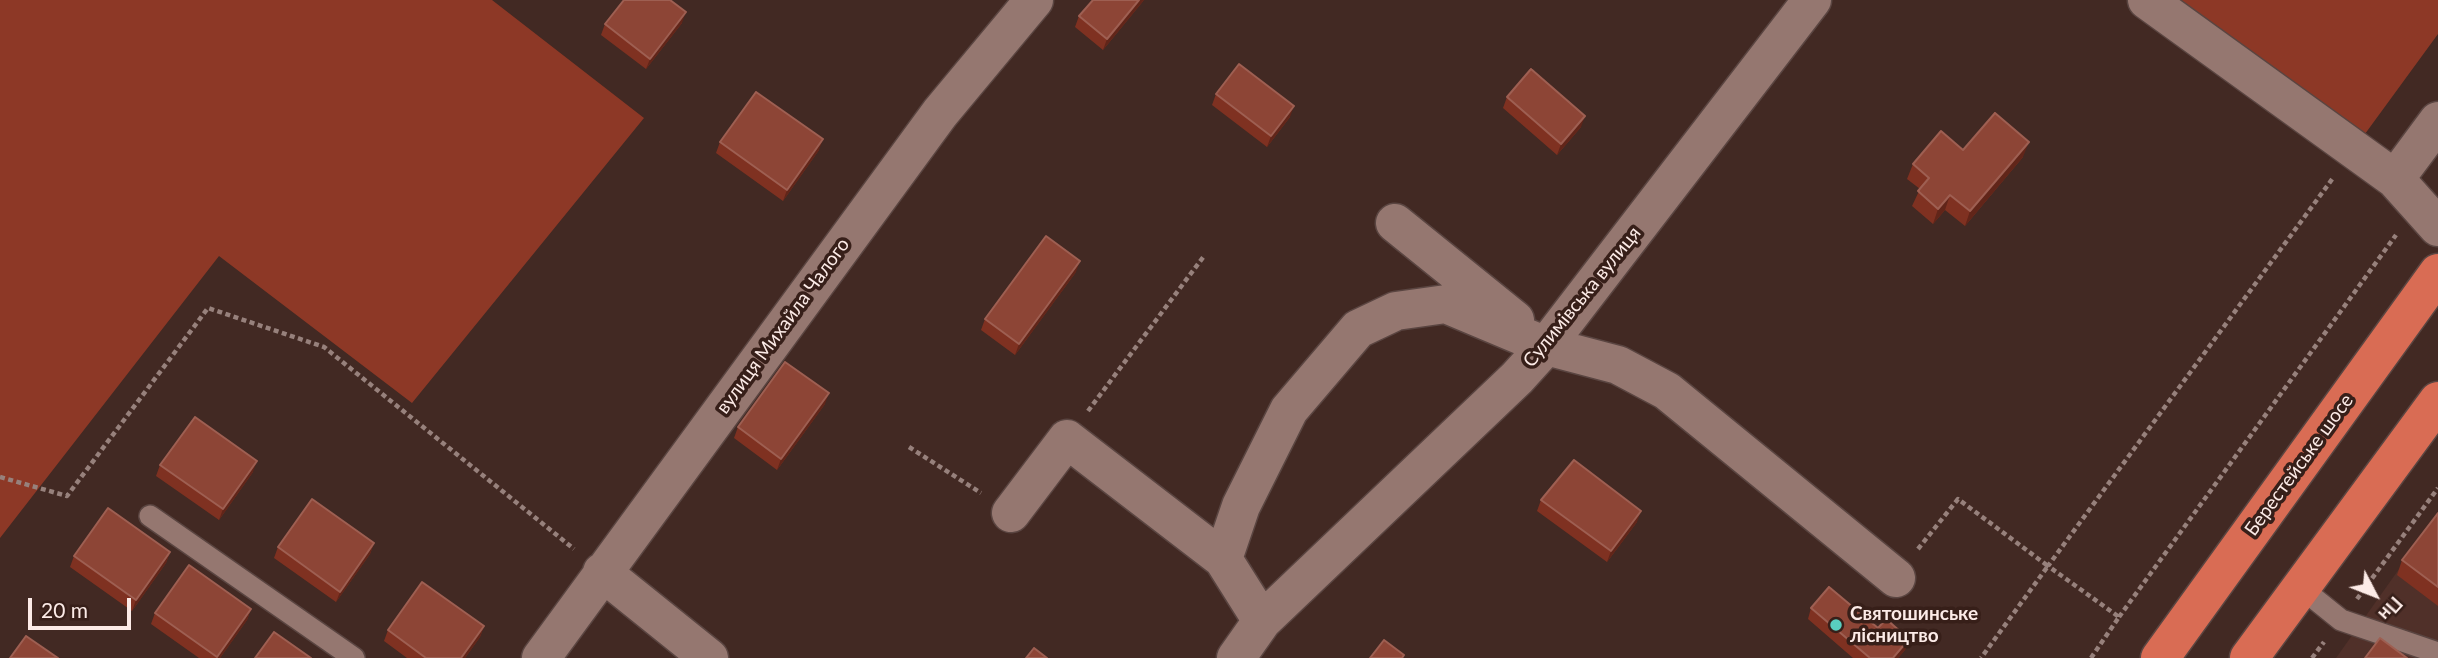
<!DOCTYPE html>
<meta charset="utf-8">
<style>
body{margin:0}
#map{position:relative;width:2438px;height:658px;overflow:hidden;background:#422923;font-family:Lato,sans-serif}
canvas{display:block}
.north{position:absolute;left:2340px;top:560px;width:70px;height:70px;-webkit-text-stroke:5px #371f19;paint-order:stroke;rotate:132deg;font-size:19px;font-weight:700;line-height:28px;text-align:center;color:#fcebe7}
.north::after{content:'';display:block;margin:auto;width:24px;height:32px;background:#fcebe7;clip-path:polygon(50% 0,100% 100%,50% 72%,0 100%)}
.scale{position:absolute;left:28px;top:598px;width:103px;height:32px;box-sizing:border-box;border:4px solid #fcebe7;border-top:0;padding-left:9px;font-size:21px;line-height:24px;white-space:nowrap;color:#fcebe7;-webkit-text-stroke:5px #371f19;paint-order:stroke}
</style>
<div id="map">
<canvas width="2438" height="658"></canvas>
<div class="north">Пн</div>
<div class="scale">20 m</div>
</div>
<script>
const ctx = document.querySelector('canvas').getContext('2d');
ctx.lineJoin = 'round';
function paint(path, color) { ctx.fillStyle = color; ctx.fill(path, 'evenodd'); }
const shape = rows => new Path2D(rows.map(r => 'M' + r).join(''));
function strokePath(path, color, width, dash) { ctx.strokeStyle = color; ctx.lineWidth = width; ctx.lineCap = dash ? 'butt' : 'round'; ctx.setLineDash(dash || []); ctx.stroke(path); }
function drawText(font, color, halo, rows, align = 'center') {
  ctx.font = font + ' Lato,sans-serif'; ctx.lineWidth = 7; ctx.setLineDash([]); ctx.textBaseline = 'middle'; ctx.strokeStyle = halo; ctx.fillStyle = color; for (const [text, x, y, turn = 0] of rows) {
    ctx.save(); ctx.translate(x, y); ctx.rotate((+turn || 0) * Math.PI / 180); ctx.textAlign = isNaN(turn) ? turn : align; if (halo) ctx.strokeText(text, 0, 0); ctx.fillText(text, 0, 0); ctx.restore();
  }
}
paint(shape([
 [2438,514,2438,658,2336,658]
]), '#503029');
paint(shape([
 [0,0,492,0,644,118,412,403,219,256,0,538],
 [2146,0,2438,0,2438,34,2354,149]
]), '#8d3826');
const lane = shape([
 [150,516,354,658],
 [2300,587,2341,620,2438,653]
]);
const street = shape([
 [2147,0,2395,179,2438,227],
 [2395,179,2438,121],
 [1395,223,1515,320],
 [1011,513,1067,439,1223,559,1262,621],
 [1223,559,1241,506,1289,410,1358,329,1396,311,1446,304,1546,346,1618,365,1667,391,1896,578],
 [602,572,709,658],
 [541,658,940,113,1034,0],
 [1236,658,1262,621,1517,378,1546,346,1812,0]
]);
const highway = shape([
 [2160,658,2438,273],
 [2249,658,2438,401]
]);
strokePath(lane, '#5a4541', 24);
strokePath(street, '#5a4541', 41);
strokePath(highway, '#5a4541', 41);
strokePath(shape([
 [1088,411,1204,256],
 [909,447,981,493],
 [0,477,67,496,208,308,324,347,574,549],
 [1918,549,1958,499,2048,566,1981,658],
 [2357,599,2438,488],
 [2119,617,2396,235],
 [2091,658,2119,617,2048,566,2333,178],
 [2312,658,2324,642]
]), '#97817c', 4.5, [5, 3.5]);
strokePath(lane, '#957770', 21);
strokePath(street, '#957770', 38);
strokePath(highway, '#d96c54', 38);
paint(shape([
 [1144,0,1103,50,1075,27,1079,16],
 [682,23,646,69,601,35,605,24],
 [1216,94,1290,117,1267,147,1212,105],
 [1507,97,1581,127,1557,155,1503,108],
 [720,142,819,150,783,201,716,153],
 [1963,150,2023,157,1965,226,1945,210,1933,224,1912,206,1920,189,1907,179,1913,164],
 [1076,272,1015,355,981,330,985,319],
 [825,404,777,470,734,438,738,427],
 [160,465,253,472,219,520,156,476],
 [1541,500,1637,522,1607,562,1537,511],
 [2438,513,2438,606,2397,575,2402,560],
 [374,543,370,554,336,602,274,558,278,547],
 [170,552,166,563,132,611,70,567,74,556],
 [1811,608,1878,628,1909,639,1905,650,1898,658,1853,658,1808,619],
 [251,609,247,620,220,658,199,658,151,624,155,613],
 [484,626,480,637,465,658,407,658,384,641,388,630]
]), '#7f3121');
paint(shape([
 [1139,0,1144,0,1103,50,1107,39],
 [686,12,682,23,646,69,650,59],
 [1294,106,1290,117,1267,147,1271,136],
 [1585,116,1581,127,1557,155,1561,144],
 [823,139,819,150,783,201,787,190],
 [2029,142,2023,157,1965,226,1970,211],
 [1950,195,1945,210,1933,224,1938,209],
 [1080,261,1076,272,1015,355,1019,344],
 [829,393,825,404,777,470,781,459],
 [257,461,253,472,219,520,223,509],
 [1641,511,1637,522,1607,562,1611,551],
 [374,543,370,554,336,602,340,592],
 [170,552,166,563,132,611,136,600],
 [251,609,247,620,220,658,217,658],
 [484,626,480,637,465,658,461,658],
 [1909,639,1905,650,1898,658,1893,658]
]), '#612519');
const building = shape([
 [624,0,670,0,686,12,650,59,605,24,624,0],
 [1093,0,1139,0,1107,39,1079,16,1093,0],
 [1239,64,1294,106,1271,136,1216,94,1239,64],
 [1531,69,1585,116,1561,144,1507,97,1531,69],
 [756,92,823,139,787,190,720,142,756,92],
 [1995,113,2029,142,1970,211,1950,195,1938,209,1918,191,1929,178,1913,164,1941,131,1963,150,1995,113],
 [1046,236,1080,261,1019,344,985,319,1046,236],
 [785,362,829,393,781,459,738,427,785,362],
 [195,417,257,461,223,509,160,465,195,417],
 [1574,460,1641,511,1611,551,1541,500,1574,460],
 [312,499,374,543,340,592,278,547,312,499],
 [108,508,170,552,136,600,74,556,108,508],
 [2438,513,2438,587,2402,560,2438,513],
 [189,565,251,609,217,657,155,613,189,565],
 [422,582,484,626,461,658,426,658,388,630,422,582],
 [1829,587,1878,628,1886,619,1909,639,1893,658,1870,658,1811,608,1829,587],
 [274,632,311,658,255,658,274,632],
 [26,636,58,658,10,658,26,636],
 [2380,638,2407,658,2365,658,2380,638],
 [1384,640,1404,655,1402,658,1370,658,1384,640],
 [1034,648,1047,658,1026,658,1034,648]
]);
paint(building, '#8d4536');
strokePath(building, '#9e5f52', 2);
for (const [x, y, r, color] of [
 [1836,625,7,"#59cebf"]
]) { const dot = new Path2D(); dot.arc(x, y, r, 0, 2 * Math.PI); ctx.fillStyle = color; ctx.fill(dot); strokePath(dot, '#371f19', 2.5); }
drawText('19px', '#fcebe7', '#371f19', [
 ["Сулимівська вулиця",1582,297,-51],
 ["вулиця Михайла Чалого",783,326,-54],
 ["Берестейське шосе",2299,465,-54]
]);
drawText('bold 19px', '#fcebe7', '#371f19', [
 ["Святошинське",1850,614],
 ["лісництво",1850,636]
], 'left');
</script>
